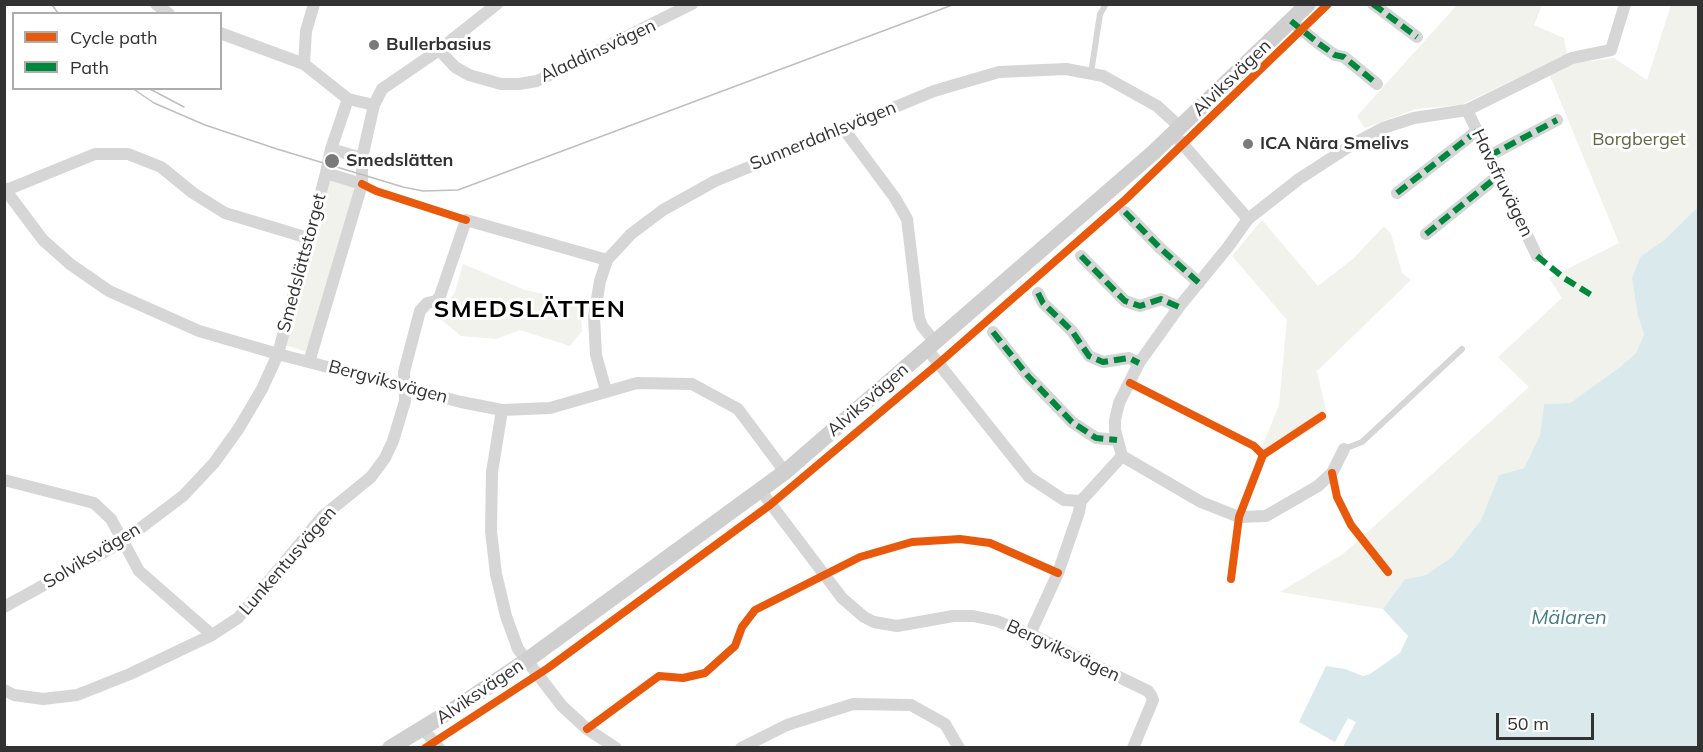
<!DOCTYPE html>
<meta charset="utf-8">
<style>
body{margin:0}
#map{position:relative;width:1703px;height:752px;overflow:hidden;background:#fff;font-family:Mulish,sans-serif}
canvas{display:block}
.frame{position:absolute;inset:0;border:6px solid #323232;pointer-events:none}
.legend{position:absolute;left:12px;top:12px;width:210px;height:78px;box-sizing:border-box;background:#fff;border:2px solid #adadad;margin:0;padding:8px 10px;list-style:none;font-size:18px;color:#323232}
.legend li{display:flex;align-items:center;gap:12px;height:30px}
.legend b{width:30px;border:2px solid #adadad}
.scale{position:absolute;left:1496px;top:713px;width:98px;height:27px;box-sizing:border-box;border:3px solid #323232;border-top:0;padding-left:8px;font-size:18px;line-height:21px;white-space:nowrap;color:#323232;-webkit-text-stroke:4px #fff;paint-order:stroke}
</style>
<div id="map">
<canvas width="1703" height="752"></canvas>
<div class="frame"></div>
<ul class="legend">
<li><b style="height:8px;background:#e8590c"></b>Cycle path</li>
<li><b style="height:8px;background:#00873e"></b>Path</li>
</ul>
<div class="scale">50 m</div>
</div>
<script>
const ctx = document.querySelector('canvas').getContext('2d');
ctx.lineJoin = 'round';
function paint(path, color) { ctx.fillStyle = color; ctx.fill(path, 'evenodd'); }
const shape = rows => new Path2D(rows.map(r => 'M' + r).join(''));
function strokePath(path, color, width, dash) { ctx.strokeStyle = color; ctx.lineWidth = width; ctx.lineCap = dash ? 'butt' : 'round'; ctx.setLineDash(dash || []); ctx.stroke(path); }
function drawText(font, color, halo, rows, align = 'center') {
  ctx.font = font + ' Mulish,sans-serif'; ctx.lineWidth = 6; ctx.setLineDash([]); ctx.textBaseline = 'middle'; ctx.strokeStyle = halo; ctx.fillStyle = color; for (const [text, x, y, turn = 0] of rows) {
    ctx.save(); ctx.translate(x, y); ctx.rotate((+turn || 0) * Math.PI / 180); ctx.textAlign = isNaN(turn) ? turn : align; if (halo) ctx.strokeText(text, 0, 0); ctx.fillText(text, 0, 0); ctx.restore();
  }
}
paint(shape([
 [1457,5,1542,5,1534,25,1564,38,1567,54,1461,105,1416,109,1365,128,1357,116],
 [1671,5,1698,5,1698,207,1664,240,1640,257,1632,278,1638,316,1644,334,1636,353,1620,367,1570,403,1544,404,1540,435,1524,468,1499,475,1481,520,1452,557,1426,575,1405,579,1383,609,1280,592,1343,554,1529,387,1498,357,1562,298,1549,278,1619,243,1550,76,1575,63,1614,58,1647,80],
 [330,180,357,188,307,352,285,345],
 [1262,220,1318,286,1353,259,1384,226,1391,234,1402,273,1411,280,1317,371,1328,419,1255,464,1279,405,1287,320,1232,256],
 [463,264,525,290,580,302,582,331,570,346,520,330,496,339,461,336,438,317,455,292]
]), '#f1f2ec');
paint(shape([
 [1698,207,1698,747,1343,747,1356,722,1348,718,1335,742,1299,722,1326,666,1345,669,1363,676,1370,674,1400,653,1408,636,1383,609,1405,579,1426,575,1452,557,1481,520,1499,475,1524,468,1540,435,1544,404,1570,403,1620,367,1636,353,1644,334,1638,316,1632,278,1640,257,1664,240]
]), '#d9e9ec');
strokePath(shape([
 [1091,73,1100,14,1106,4],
 [1344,449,1362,442,1462,349]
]), '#d6d6d6', 6);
strokePath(shape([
 [156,4,169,14],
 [1373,4,1417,37],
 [1291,21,1318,43,1335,55,1344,57,1377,84],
 [220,33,304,64,348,99,374,105],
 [439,50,455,67,469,75,501,84,519,84,537,81,692,4],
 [304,64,306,31,314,4],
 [1467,110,1537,256],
 [843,128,895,198,907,219,919,318,922,326,935,342],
 [1173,133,1248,219],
 [331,149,362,158],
 [1489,156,1557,120],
 [326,173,362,184],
 [4,188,43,240,70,264,109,291,199,331,278,354,461,402,502,410,550,408,637,383,692,384,738,409,785,472],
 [4,191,95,154,128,154,161,167,193,193,225,213,308,238],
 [1397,193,1477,131],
 [1125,212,1160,248,1199,283],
 [1426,234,1498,176],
 [1081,256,1125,301,1140,306,1161,299,1179,307],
 [1038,293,1043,303,1072,331,1089,356,1103,362,1129,358,1139,363],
 [993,332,1028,376,1072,422,1096,438,1117,440],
 [927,349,1029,477,1064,500,1081,501],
 [309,362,362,184,362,158,374,105,382,89,439,50,497,4],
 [606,391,596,355,594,317,600,281,607,260,631,234,663,210,715,181,934,91,999,72,1066,69,1103,76,1157,106,1180,127],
 [502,410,492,472,491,531,496,574,506,616,518,649,562,706,587,729,616,748],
 [1122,456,1201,502,1239,517,1266,516,1318,486,1332,473,1344,449],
 [4,480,94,503,111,519,139,571,212,635],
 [761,491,842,598,864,617,874,622,897,626,953,616,973,616,997,621,1030,634,1148,691,1151,695,1153,700,1133,748],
 [4,607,122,542,183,496,214,463,239,428,262,389,278,354,326,173,331,149,348,99],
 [1030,634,1058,573,1079,512,1081,501,1122,456,1115,430,1115,420,1119,403,1139,363,1179,307,1228,247,1248,219,1299,179,1353,144,1383,128,1414,118,1467,110,1572,58,1611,50,1625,4],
 [4,690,14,695,43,699,77,695,130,674,212,635,238,618,322,517,371,477,385,458,393,441,405,401,404,372,420,311,427,303,436,301,440,296,466,220,607,260],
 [423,729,439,748],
 [741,748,787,725,853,704,911,705,945,724,959,748]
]), '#d6d6d6', 12);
strokePath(shape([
 [390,748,462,704,526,661,785,472,1154,152,1308,4]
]), '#cfcfcf', 16);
strokePath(shape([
 [51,4,59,14],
 [132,88,154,103,205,125,277,149,403,187,423,191,458,190,955,4],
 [148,88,184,107]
]), '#bebebe', 1.5);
strokePath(shape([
 [1373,4,1417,37],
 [1291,21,1318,43,1335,55,1344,57,1377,84],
 [1489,156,1557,120],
 [1397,193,1477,131],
 [1125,212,1160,248,1199,283],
 [1426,234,1498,176],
 [1081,256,1125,301,1140,306,1161,299,1179,307],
 [1537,256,1564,278,1593,296],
 [1038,293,1043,303,1072,331,1089,356,1103,362,1129,358,1139,363],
 [993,332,1028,376,1072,422,1096,438,1117,440]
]), '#00873e', 6, [12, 6]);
strokePath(shape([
 [362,184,376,191,466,220],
 [1130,383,1254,446,1263,455],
 [1332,473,1337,497,1351,525,1388,572],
 [1231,579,1239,517,1263,455,1322,416],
 [587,729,659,676,683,678,705,673,735,646,742,627,755,610,860,557,912,542,960,539,990,543,1058,573],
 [425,748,548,668,770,505,939,363,1126,199,1328,4]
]), '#e8590c', 8);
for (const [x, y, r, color] of [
 [374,45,6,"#7a7a7a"],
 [1248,144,6,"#7a7a7a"],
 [332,161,8,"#7a7a7a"]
]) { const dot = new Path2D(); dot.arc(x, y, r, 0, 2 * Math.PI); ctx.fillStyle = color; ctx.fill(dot); strokePath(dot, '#fff', 2); }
drawText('bold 18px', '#323232', '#fff', [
 ["Bullerbasius",386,45],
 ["ICA Nära Smelivs",1260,144],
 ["Smedslätten",346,161]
], 'left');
drawText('18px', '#323232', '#fff', [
 ["Aladdinsvägen",598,51,-25],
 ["Alviksvägen",1232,78,-44],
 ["Sunnerdahlsvägen",823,136,-22],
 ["Havsfruvägen",1502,183,64],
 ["Smedslättstorget",302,263,-75],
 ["Bergviksvägen",388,382,15],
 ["Alviksvägen",868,400,-41],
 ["Solviksvägen",92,556,-31],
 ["Lunkentusvägen",288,561,-49],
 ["Bergviksvägen",1063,651,25],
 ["Alviksvägen",480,692,-34]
]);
drawText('18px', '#5e6a43', '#fff', [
 ["Borgberget",1639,140]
]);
drawText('italic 20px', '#457c87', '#fff', [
 ["Mälaren",1569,618]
]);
ctx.letterSpacing = '1.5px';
drawText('bold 24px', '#000', '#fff', [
 ["SMEDSLÄTTEN",530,310]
]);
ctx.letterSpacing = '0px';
</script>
